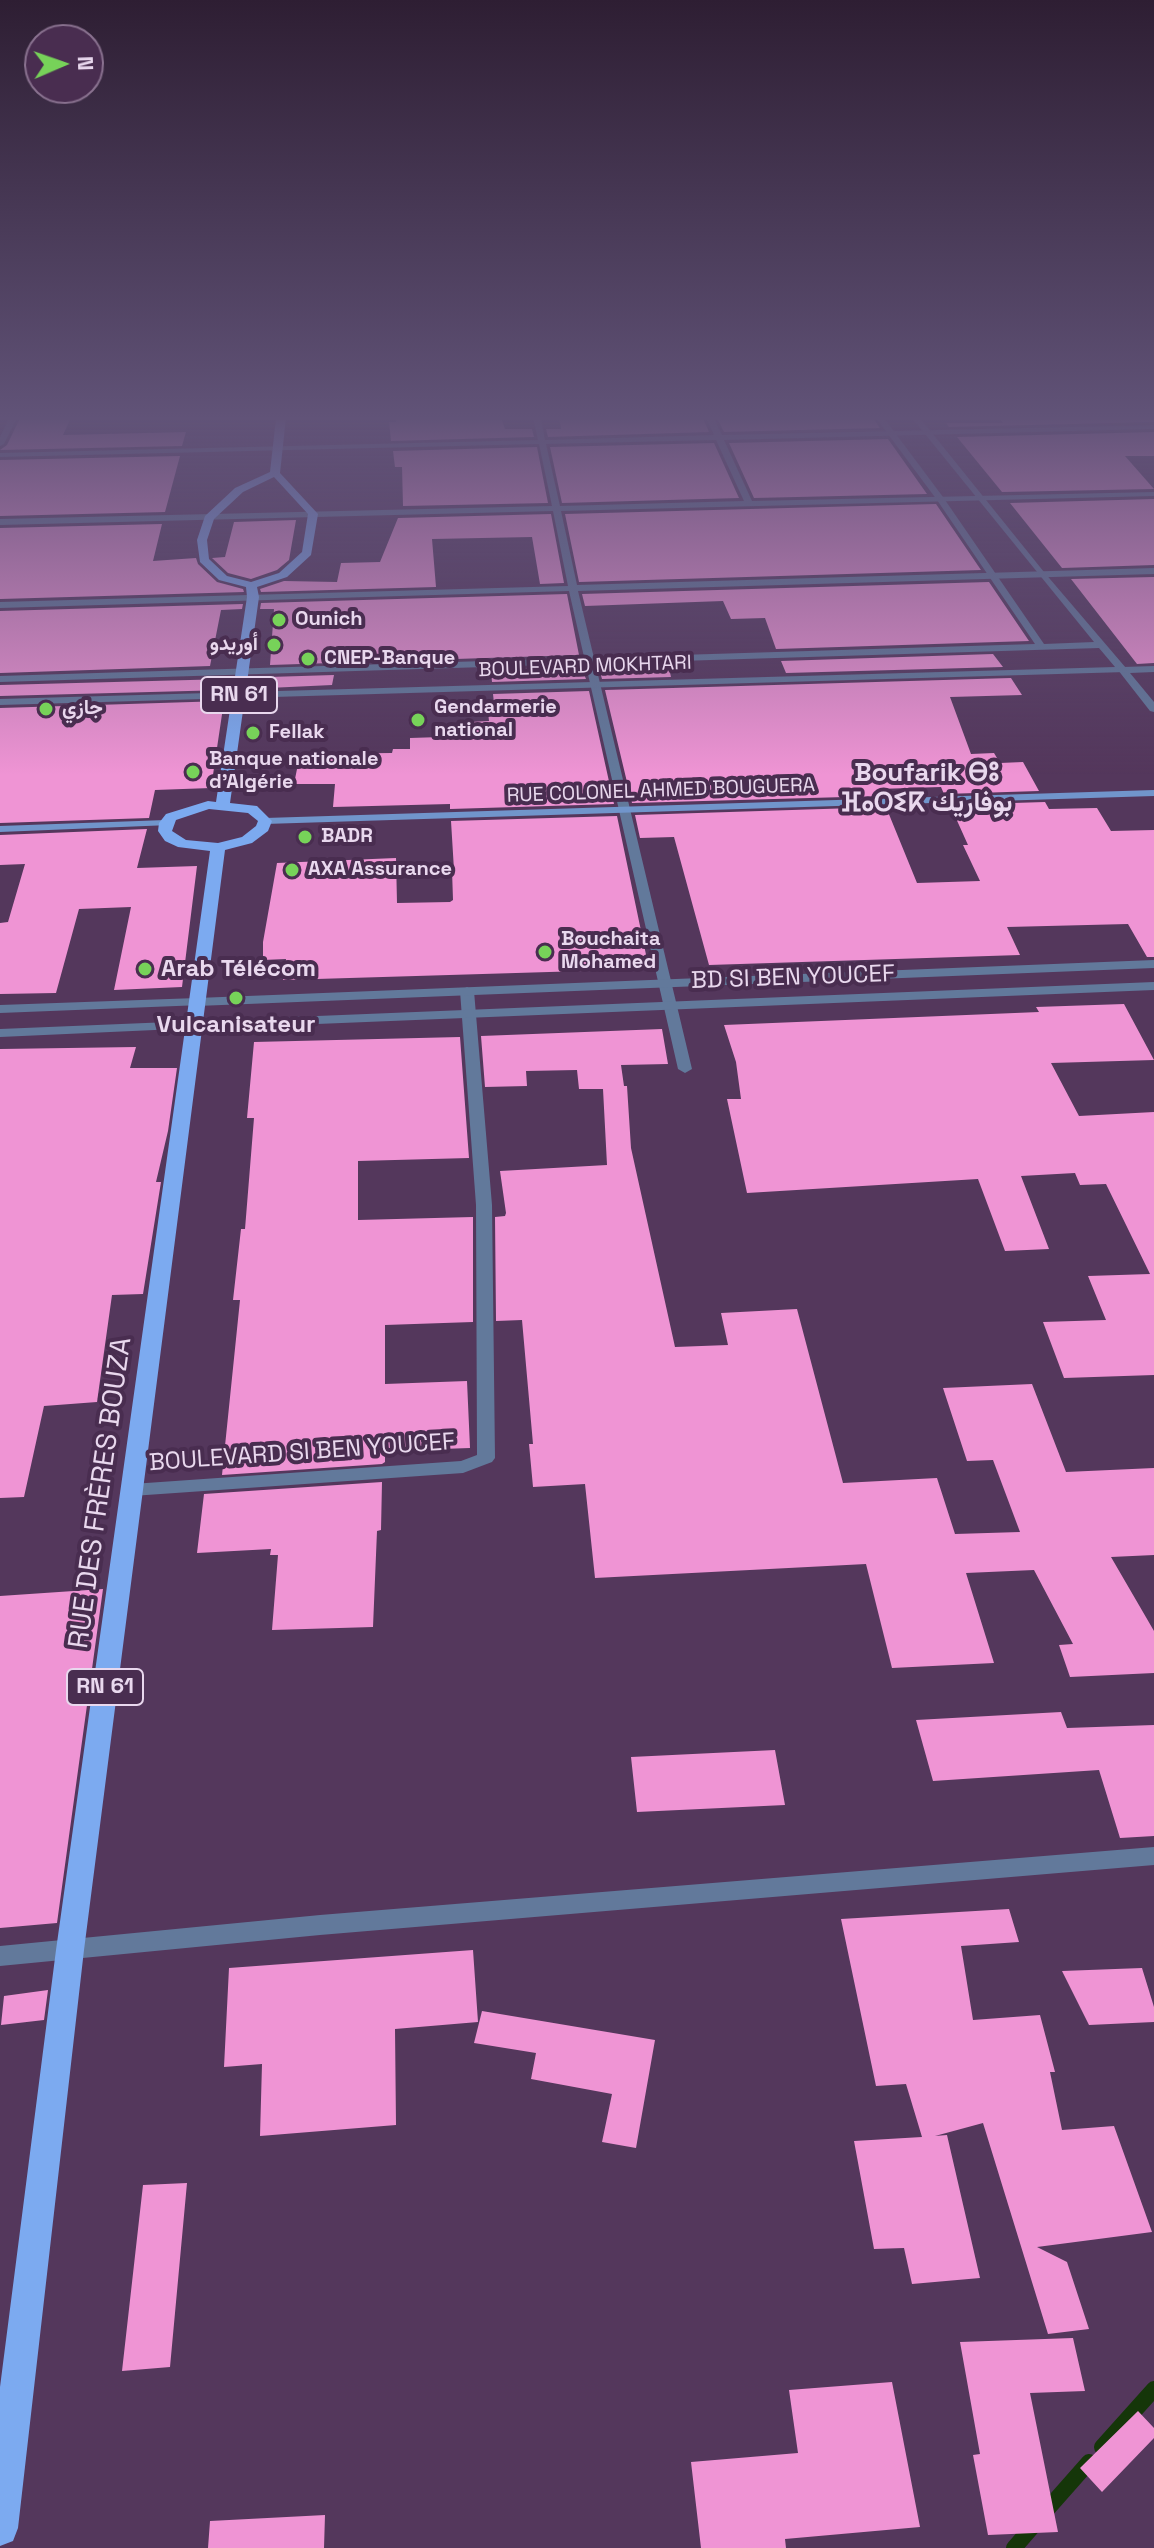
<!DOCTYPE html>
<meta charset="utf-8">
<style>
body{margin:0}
#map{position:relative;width:1154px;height:2548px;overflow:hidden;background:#54375c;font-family:"Space Grotesk",sans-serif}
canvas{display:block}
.north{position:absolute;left:24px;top:24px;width:80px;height:80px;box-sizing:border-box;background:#492d50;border:2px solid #89718f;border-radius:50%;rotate:88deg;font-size:22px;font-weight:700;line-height:32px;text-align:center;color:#e9d8ee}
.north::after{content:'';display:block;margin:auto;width:28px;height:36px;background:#77d259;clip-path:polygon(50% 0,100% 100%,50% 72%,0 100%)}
</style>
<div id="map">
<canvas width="1154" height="2548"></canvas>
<div class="north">N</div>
</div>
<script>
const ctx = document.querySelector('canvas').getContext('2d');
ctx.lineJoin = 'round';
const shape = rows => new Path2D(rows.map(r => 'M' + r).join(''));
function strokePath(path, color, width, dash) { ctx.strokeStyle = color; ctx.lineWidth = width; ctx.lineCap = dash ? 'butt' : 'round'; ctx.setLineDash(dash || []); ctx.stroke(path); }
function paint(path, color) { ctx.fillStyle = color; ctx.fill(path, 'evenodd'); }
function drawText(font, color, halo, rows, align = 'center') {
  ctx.font = font + ' "Space Grotesk",Vazirmatn,"Noto Sans Tifinagh",sans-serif'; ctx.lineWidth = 8; ctx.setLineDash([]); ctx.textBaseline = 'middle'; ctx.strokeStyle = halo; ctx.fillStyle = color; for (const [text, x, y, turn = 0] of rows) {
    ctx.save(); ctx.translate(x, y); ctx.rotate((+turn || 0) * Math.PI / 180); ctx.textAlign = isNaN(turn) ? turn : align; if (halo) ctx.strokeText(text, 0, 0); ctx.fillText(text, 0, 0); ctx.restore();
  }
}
strokePath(shape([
 [1102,2447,1154,2389],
 [1044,2513,1089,2462],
 [1014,2548,1034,2525]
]), '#153609', 16);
paint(shape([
 [20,418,71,418,63,435,186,432,182,446,0,450,7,445],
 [395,418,502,420,505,429,532,429,534,437,391,441,389,422,396,422],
 [559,418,703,418,709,432,548,437,546,429,561,429],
 [717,418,873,418,880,428,724,432],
 [999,418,1154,418,1154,422,949,427,946,423,1003,423],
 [1154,432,1154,456,1125,456,1154,489,1002,492,957,437],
 [888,439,927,494,754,498,729,443],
 [714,443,739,498,562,503,550,447],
 [537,447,548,503,403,506,402,467,395,467,393,451],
 [180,456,165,512,0,516,0,460],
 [1154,499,1154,565,1062,568,1010,503],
 [936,504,981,570,579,582,565,514],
 [551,514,564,583,540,584,532,537,432,539,436,587,261,592,260,589,284,581,337,582,341,563,380,562,398,518],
 [296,520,289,560,277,570,251,579,228,573,212,558,225,557,234,522],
 [162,524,153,561,196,558,198,564,217,582,243,589,244,592,0,599,0,528],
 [1154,577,1154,663,1137,664,1071,579],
 [989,582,1029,641,776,649,765,618,731,619,723,601,585,606,582,594],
 [567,594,579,655,270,665,274,609,260,609,261,603],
 [243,604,242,609,221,610,210,666,0,673,0,611],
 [993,654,1003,667,786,673,781,661],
 [581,667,586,679,492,682,491,670],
 [669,668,671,677,602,679,600,672],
 [334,675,332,685,268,688,269,677],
 [1011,678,1022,695,950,697,971,754,994,753,1000,763,1023,762,1039,791,944,794,941,787,878,789,881,796,632,803,605,690],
 [228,679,226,690,0,696,0,685],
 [589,691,614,804,450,809,450,804,333,807,335,784,294,784,300,754,392,753,393,749,410,749,410,738,472,736,470,722,489,721,488,712,495,712,493,694],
 [224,701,211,788,155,790,149,818,0,823,0,708],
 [1045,802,1049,809,1097,808,1111,831,1154,830,1154,957,1147,957,1128,924,1007,927,1020,955,709,965,674,837,640,838,635,815,886,807,917,883,980,881,963,845,968,845,950,805],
 [617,816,649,969,283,980,286,959,263,960,263,942,277,863,396,858,397,903,450,902,453,900,452,870,454,870,451,821],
 [147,829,137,868,197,866,182,987,114,990,131,907,79,909,56,993,0,994,0,923,8,922,25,864,0,865,0,835],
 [1124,1004,1154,1060,1051,1063,1079,1116,1154,1112,1154,1375,1064,1378,1043,1322,1106,1320,1088,1276,1150,1274,1106,1184,1080,1185,1075,1173,1021,1176,1049,1249,1005,1251,978,1179,747,1193,727,1099,741,1099,736,1062,724,1025,1039,1012,1036,1007],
 [662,1029,668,1064,621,1065,624,1086,627,1086,631,1148,675,1347,728,1345,721,1313,797,1309,843,1483,937,1478,955,1534,1020,1532,993,1460,967,1461,943,1388,1032,1384,1066,1472,1154,1468,1154,1555,1111,1557,1154,1631,1154,1673,1070,1677,1059,1645,1073,1644,1034,1570,966,1573,994,1663,892,1668,866,1564,595,1578,585,1484,533,1487,529,1444,533,1444,522,1320,496,1321,495,1217,505,1216,506,1213,500,1171,607,1165,603,1089,579,1089,577,1070,526,1071,527,1086,485,1087,481,1036],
 [460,1037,469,1158,358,1161,358,1220,473,1217,473,1322,385,1325,385,1384,467,1381,470,1448,385,1451,385,1462,382,1464,222,1475,240,1300,233,1300,241,1229,245,1229,254,1118,247,1118,254,1042],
 [136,1047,130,1068,177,1068,168,1131,156,1182,161,1182,143,1294,112,1295,97,1402,44,1406,24,1497,0,1498,0,1049],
 [382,1482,381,1530,377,1531,373,1627,272,1630,278,1555,270,1555,271,1549,197,1553,204,1494],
 [103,1589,57,1923,0,1928,0,1596],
 [1061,1712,1067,1728,1154,1725,1154,1836,1120,1838,1099,1770,933,1781,916,1720],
 [775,1750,785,1805,637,1812,631,1757],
 [1009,1909,1019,1942,961,1946,973,2020,1040,2015,1055,2072,1050,2072,1062,2130,1114,2126,1152,2232,1037,2247,1067,2262,1089,2329,1048,2334,983,2123,935,2136,947,2135,980,2278,912,2284,904,2248,874,2249,854,2141,922,2137,906,2084,876,2086,841,1919],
 [473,1950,478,2022,395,2029,396,2125,260,2136,262,2064,224,2067,229,1968],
 [1142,1968,1154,2007,1154,2022,1089,2025,1062,1971],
 [48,1990,44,2020,1,2025,4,1996],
 [482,2011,655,2040,636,2148,602,2142,612,2094,531,2079,536,2053,474,2043],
 [187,2183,170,2367,122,2371,143,2185],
 [1073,2338,1085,2391,1030,2393,1058,2532,988,2535,973,2455,980,2454,960,2342],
 [892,2382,920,2527,785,2539,786,2548,701,2548,691,2462,798,2453,789,2390],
 [1138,2411,1154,2428,1154,2438,1102,2492,1080,2468],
 [325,2515,324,2548,208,2548,210,2521]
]), '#ef94d4');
paint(shape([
 [9,418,17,418,4,444,0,446,0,437,9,418],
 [533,418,541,418,545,440,714,435,706,418,714,418,722,435,1154,425,1154,429,724,440,752,501,1154,492,1154,496,561,511,577,585,1154,568,1154,574,578,591,692,1069,685,1073,678,1069,569,591,0,608,0,602,568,586,553,511,0,525,0,519,552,506,539,444,0,457,0,453,538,440,533,418],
 [716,440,744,501,560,506,546,444,716,440],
 [1154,666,1154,672,1130,673,1154,702,1154,712,1150,711,1118,670,1123,667,1154,666],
 [467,987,474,991,492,1205,495,1458,492,1462,463,1473,132,1496,126,1494,123,1490,126,1486,132,1484,461,1461,477,1455,476,1205,460,991,467,987],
 [197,998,202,999,202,1005,0,1013,0,1005,197,998],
 [194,1021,199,1022,199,1028,0,1037,0,1029,194,1021],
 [1154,1847,1154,1865,320,1935,0,1966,0,1946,320,1915,1154,1847]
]), '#62799b');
paint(shape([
 [876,418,884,418,943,497,1044,644,1094,642,912,418,920,418,1044,572,1126,668,1126,672,0,705,0,699,1115,667,1099,648,0,682,0,676,1035,644,937,500,876,418],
 [1154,960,1154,968,197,1006,190,1002,197,998,1154,960],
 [1154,982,1154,990,194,1029,187,1025,194,1021,1154,982]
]), '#62799b');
paint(shape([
 [1154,790,1154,796,265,824,259,821,265,818,1154,790],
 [166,820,170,821,170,825,0,832,0,826,166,820]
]), '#7195cb');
paint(shape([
 [276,418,286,418,280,473,318,514,311,555,287,577,257,587,259,597,230,803,257,806,272,821,268,831,252,843,225,850,84,1950,18,2528,13,2541,0,2546,0,2387,56,1950,210,851,178,847,165,841,158,831,159,823,166,814,208,801,216,802,247,597,246,587,219,580,200,562,197,540,205,516,235,488,270,472,276,418],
 [274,477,308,514,302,552,279,573,251,582,227,576,209,559,207,540,214,519,243,492,274,477],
 [209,809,248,813,258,821,256,826,242,837,218,843,186,840,172,831,176,820,209,809]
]), '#7caaf0');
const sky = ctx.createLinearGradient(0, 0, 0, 775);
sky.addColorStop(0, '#2e1e33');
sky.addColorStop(0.54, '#615378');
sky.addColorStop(1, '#61537800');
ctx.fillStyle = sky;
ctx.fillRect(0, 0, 1154, 775);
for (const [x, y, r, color] of [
 [279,620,8,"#77d259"],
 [274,645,8,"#77d259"],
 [308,659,8,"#77d259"],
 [46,709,8,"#77d259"],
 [418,720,8,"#77d259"],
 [253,733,8,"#77d259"],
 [193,772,8,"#77d259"],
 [305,837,8,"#77d259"],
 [292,870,8,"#77d259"],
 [545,952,8,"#77d259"],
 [145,969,8,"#77d259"],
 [236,998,8,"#77d259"]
]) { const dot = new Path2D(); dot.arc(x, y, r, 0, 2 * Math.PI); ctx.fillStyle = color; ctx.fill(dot); strokePath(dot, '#492d50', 3); }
drawText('bold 20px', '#e9d8ee', '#492d50', [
 ["Ounich",295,620],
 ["أوريدو",258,645,"right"],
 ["CNEP-Banque",324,659],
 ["Gendarmerie",434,708],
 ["national",434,731],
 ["جازي",62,709],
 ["Fellak",269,733],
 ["Banque nationale",209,760],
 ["d'Algérie",209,783],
 ["BADR",321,837],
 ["AXA Assurance",308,870],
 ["Bouchaita",561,940],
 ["Mohamed",561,963]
], 'left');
drawText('20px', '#e9d8ee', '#492d50', [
 ["BOULEVARD MOKHTARI",585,667,-2],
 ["RUE COLONEL AHMED BOUGUERA",661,791,-2]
]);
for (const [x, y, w] of [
 [239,695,76],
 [105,1687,76]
]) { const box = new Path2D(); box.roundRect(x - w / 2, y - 18, w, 36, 6); ctx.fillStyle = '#492d50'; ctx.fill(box); strokePath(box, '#e9d8ee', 2); }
drawText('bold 22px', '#e9d8ee', null, [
 ["RN 61",239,695],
 ["RN 61",105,1687]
]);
drawText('bold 24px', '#e9d8ee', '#492d50', [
 ["Arab Télécom",161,969],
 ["Vulcanisateur",236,1025,"center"]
], 'left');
drawText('24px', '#e9d8ee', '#492d50', [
 ["BD SI BEN YOUCEF",793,978,-2],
 ["BOULEVARD SI BEN YOUCEF",302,1453,-4]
]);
drawText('bold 26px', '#e9d8ee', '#492d50', [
 ["Boufarik ⴱⵓ",927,774],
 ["ⴼⴰⵔⵉⴽ بوفاريك",927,804]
]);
drawText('28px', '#e9d8ee', '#492d50', [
 ["RUE DES FRÈRES BOUZA",101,1493,-82]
]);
</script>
